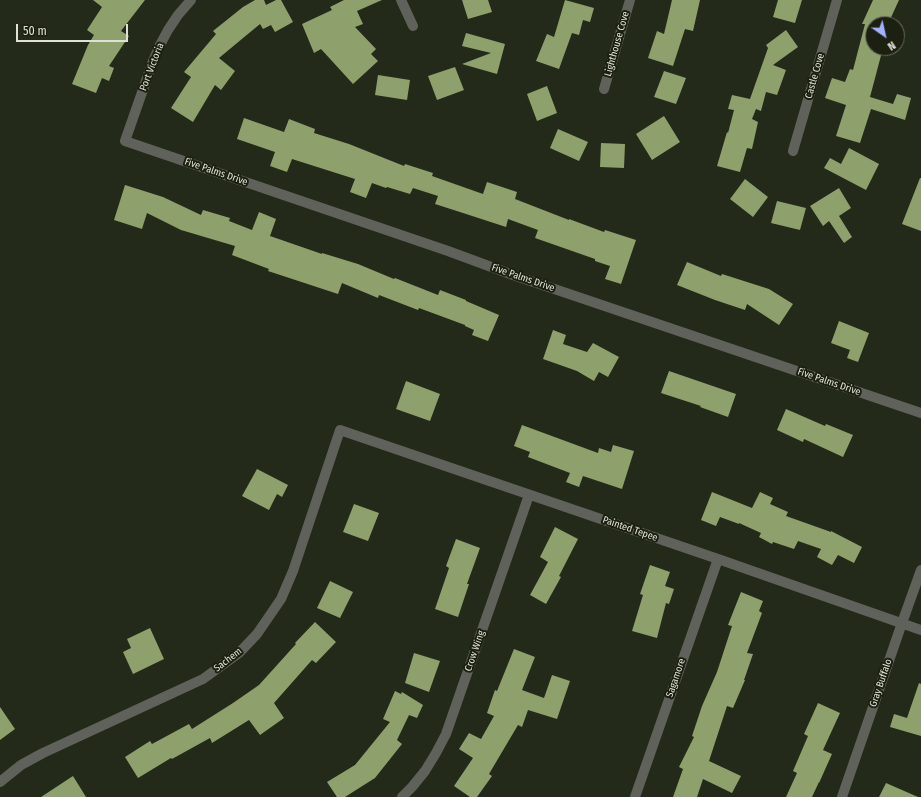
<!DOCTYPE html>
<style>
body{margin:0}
#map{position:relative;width:921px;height:797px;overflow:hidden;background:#242a1a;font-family:"Fira Sans Condensed",sans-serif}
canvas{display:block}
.north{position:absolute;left:865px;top:16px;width:40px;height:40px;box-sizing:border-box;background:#1b2010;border:1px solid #696d5f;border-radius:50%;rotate:146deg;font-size:11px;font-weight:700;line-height:16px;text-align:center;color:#dde1d6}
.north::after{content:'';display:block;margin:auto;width:14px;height:18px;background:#a5b1fc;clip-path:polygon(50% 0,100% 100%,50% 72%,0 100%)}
.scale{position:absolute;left:16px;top:24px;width:112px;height:18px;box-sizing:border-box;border:2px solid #dde1d6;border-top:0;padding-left:5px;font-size:12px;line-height:14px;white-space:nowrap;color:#dde1d6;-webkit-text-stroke:3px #1b2010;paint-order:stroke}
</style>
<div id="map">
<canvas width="921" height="797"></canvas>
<div class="north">N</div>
<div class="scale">50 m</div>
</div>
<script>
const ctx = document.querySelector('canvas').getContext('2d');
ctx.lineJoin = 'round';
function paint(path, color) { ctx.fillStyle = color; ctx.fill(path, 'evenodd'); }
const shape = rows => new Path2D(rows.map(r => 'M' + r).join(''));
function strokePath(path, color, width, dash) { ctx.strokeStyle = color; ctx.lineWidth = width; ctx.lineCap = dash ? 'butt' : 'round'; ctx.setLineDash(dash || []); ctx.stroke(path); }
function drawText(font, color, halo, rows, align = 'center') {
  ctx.font = font + ' "Fira Sans Condensed",sans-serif'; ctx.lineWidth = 4; ctx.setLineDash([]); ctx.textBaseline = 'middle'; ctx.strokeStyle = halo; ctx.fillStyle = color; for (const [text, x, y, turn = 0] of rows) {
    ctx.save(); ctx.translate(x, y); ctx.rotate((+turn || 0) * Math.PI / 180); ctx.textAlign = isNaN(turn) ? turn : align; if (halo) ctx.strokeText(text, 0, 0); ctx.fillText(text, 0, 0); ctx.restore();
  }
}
paint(shape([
 [93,0,145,0,121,31,129,36,109,66,114,68,109,81,102,78,96,93,72,84,88,45,94,35,87,30,102,7],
 [255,0,264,0,266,5,276,0,281,0,293,22,275,32,271,25,263,29,260,24,219,58,235,71,221,90,215,85,193,122,171,108,191,77,184,72,216,34,213,31,243,7],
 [344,0,382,0,357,11,363,24,355,27,376,49,371,54,378,61,353,84,321,49,314,53,302,24,332,10,330,7],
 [462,0,488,0,492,12,468,19],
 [565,0,594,8,590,22,583,20,579,35,572,33,559,69,536,61,547,34,554,37],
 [672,0,700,0,693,31,685,29,673,66,648,58,657,31,664,34],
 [778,0,802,0,795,23,773,17],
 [873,0,899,0,888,24,873,24,873,48,883,48,870,97,893,104,897,94,911,98,905,120,871,109,860,143,836,136,846,105,825,98,832,78,845,82,850,69,853,70,865,24,862,24],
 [786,30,798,47,773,65,786,70,777,95,766,92,761,111,756,109,752,119,758,122,752,149,747,148,740,172,717,166,727,132,728,133,734,110,728,109,732,95,750,99,768,48,766,45],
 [466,33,505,44,497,74,462,64,491,53,462,46],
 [455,67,464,90,437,100,428,76],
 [664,71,686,78,676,104,654,97],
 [378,75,410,80,407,100,375,95],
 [547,86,557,113,537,121,527,94],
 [664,116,680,142,652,160,636,134],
 [244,118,284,132,289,119,315,129,314,133,349,144,404,166,405,164,433,173,432,176,483,194,487,182,517,192,515,199,569,220,569,219,604,232,605,230,636,240,621,284,605,279,610,266,595,261,595,259,535,238,538,230,508,219,506,227,463,213,435,204,438,196,413,188,410,194,387,187,386,188,372,183,366,198,350,192,355,179,292,159,287,172,270,166,275,152,237,139],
 [558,129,588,142,579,161,550,148],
 [601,143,625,144,624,168,600,167],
 [849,148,879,164,866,190,824,168,830,158,841,164],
 [920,178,921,178,921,231,902,224],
 [745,179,768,197,753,217,730,199],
 [125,185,163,197,201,215,203,210,230,218,229,221,252,230,259,212,276,219,270,236,322,254,322,253,358,264,394,279,395,278,438,295,440,290,466,300,466,301,499,315,488,341,472,335,474,330,465,326,465,325,419,308,418,310,379,295,378,298,342,283,338,294,268,271,269,269,232,255,235,246,181,230,147,213,142,229,114,220],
 [839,188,851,208,839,216,852,237,844,243,829,221,823,226,810,206],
 [777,201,806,208,800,230,771,223],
 [687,262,721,276,722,274,769,289,793,304,779,325,747,304,745,310,715,300,677,285],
 [839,321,869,333,858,362,847,358,850,350,831,343],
 [553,330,566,335,563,344,587,352,593,343,619,357,608,377,599,372,594,381,577,371,543,359],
 [669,371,736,394,728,417,700,407,701,406,661,393],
 [406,381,440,394,430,421,396,409],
 [786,409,825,426,826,424,853,435,843,457,804,439,803,442,777,430],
 [522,425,598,453,599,448,611,452,613,445,634,451,622,489,583,476,579,487,566,482,570,473,528,457,530,452,514,446],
 [257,469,288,485,282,497,277,494,269,510,242,496],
 [712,492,752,508,760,492,773,498,770,504,788,512,786,516,831,532,831,531,862,547,854,563,838,555,832,565,817,557,821,549,798,541,794,549,773,542,772,544,759,537,761,533,739,523,739,524,720,517,716,526,701,520],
 [354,504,379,513,368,541,343,532],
 [555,527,578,539,559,576,561,577,546,604,530,595,548,562,540,557],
 [456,539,480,548,467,584,469,584,458,617,435,609,449,568,446,566],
 [650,565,670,572,665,586,674,589,669,604,666,603,657,638,632,631,643,595,640,594],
 [330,581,353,592,340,618,317,608],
 [741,592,763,601,759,611,762,613,747,653,753,654,744,680,745,680,733,708,727,706,709,761,741,776,732,793,703,779,697,797,673,797,683,769,679,767,694,737,692,736,702,706,717,672,732,626,728,625],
 [315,622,336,642,316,663,312,660,274,703,284,718,260,735,249,720,212,743,210,738,172,759,171,758,138,778,125,757,150,741,152,744,189,724,192,729,233,703,259,685,296,644,295,643],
 [150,628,164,659,133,674,123,652,131,648,127,639],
 [514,649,535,657,522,690,544,698,552,675,570,681,557,719,528,710,522,727,518,725,489,774,492,776,477,797,470,797,454,786,473,758,459,749,469,733,481,739,494,716,487,713,495,690,497,691],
 [414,653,440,661,429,692,405,683],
 [919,683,921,684,921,736,890,727,894,714,907,718],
 [395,691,401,694,402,692,423,705,417,718,409,715,397,740,402,744,375,778,345,797,337,797,327,782,355,765,390,722,383,719],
 [818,703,840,713,823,750,832,754,819,783,819,782,812,797,786,797,797,773,793,771,808,736,804,734],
 [0,707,15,729,0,740],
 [73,776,86,797,41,797],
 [886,783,918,797,879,797]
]), '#8ea06c');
strokePath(shape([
 [191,0,178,15,168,30,160,45,153,61,125,141,448,251,513,275,921,413],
 [401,0,413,26],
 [604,89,630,0],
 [793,151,837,0],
 [0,782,21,765,43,753,203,679,239,653,257,634,281,599,293,571,340,430,718,559,921,630],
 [402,797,412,787,425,771,436,753,446,734,529,495],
 [635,797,718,559],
 [842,797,902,623,921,570]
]), '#5f625a', 10);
drawText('10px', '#dde1d6', '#1b2010', [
 ["Lighthouse Cove",617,44,-74],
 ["Port Victoria",152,67,-69],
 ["Castle Cove",815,76,-74],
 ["Five Palms Drive",216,172,19],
 ["Five Palms Drive",523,278,19],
 ["Five Palms Drive",829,382,19],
 ["Painted Tepee",630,529,19],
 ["Crow Wing",475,651,-71],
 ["Sachem",228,660,-38],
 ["Sagamore",676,678,-71],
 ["Gray Buffalo",881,683,-71]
]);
</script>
